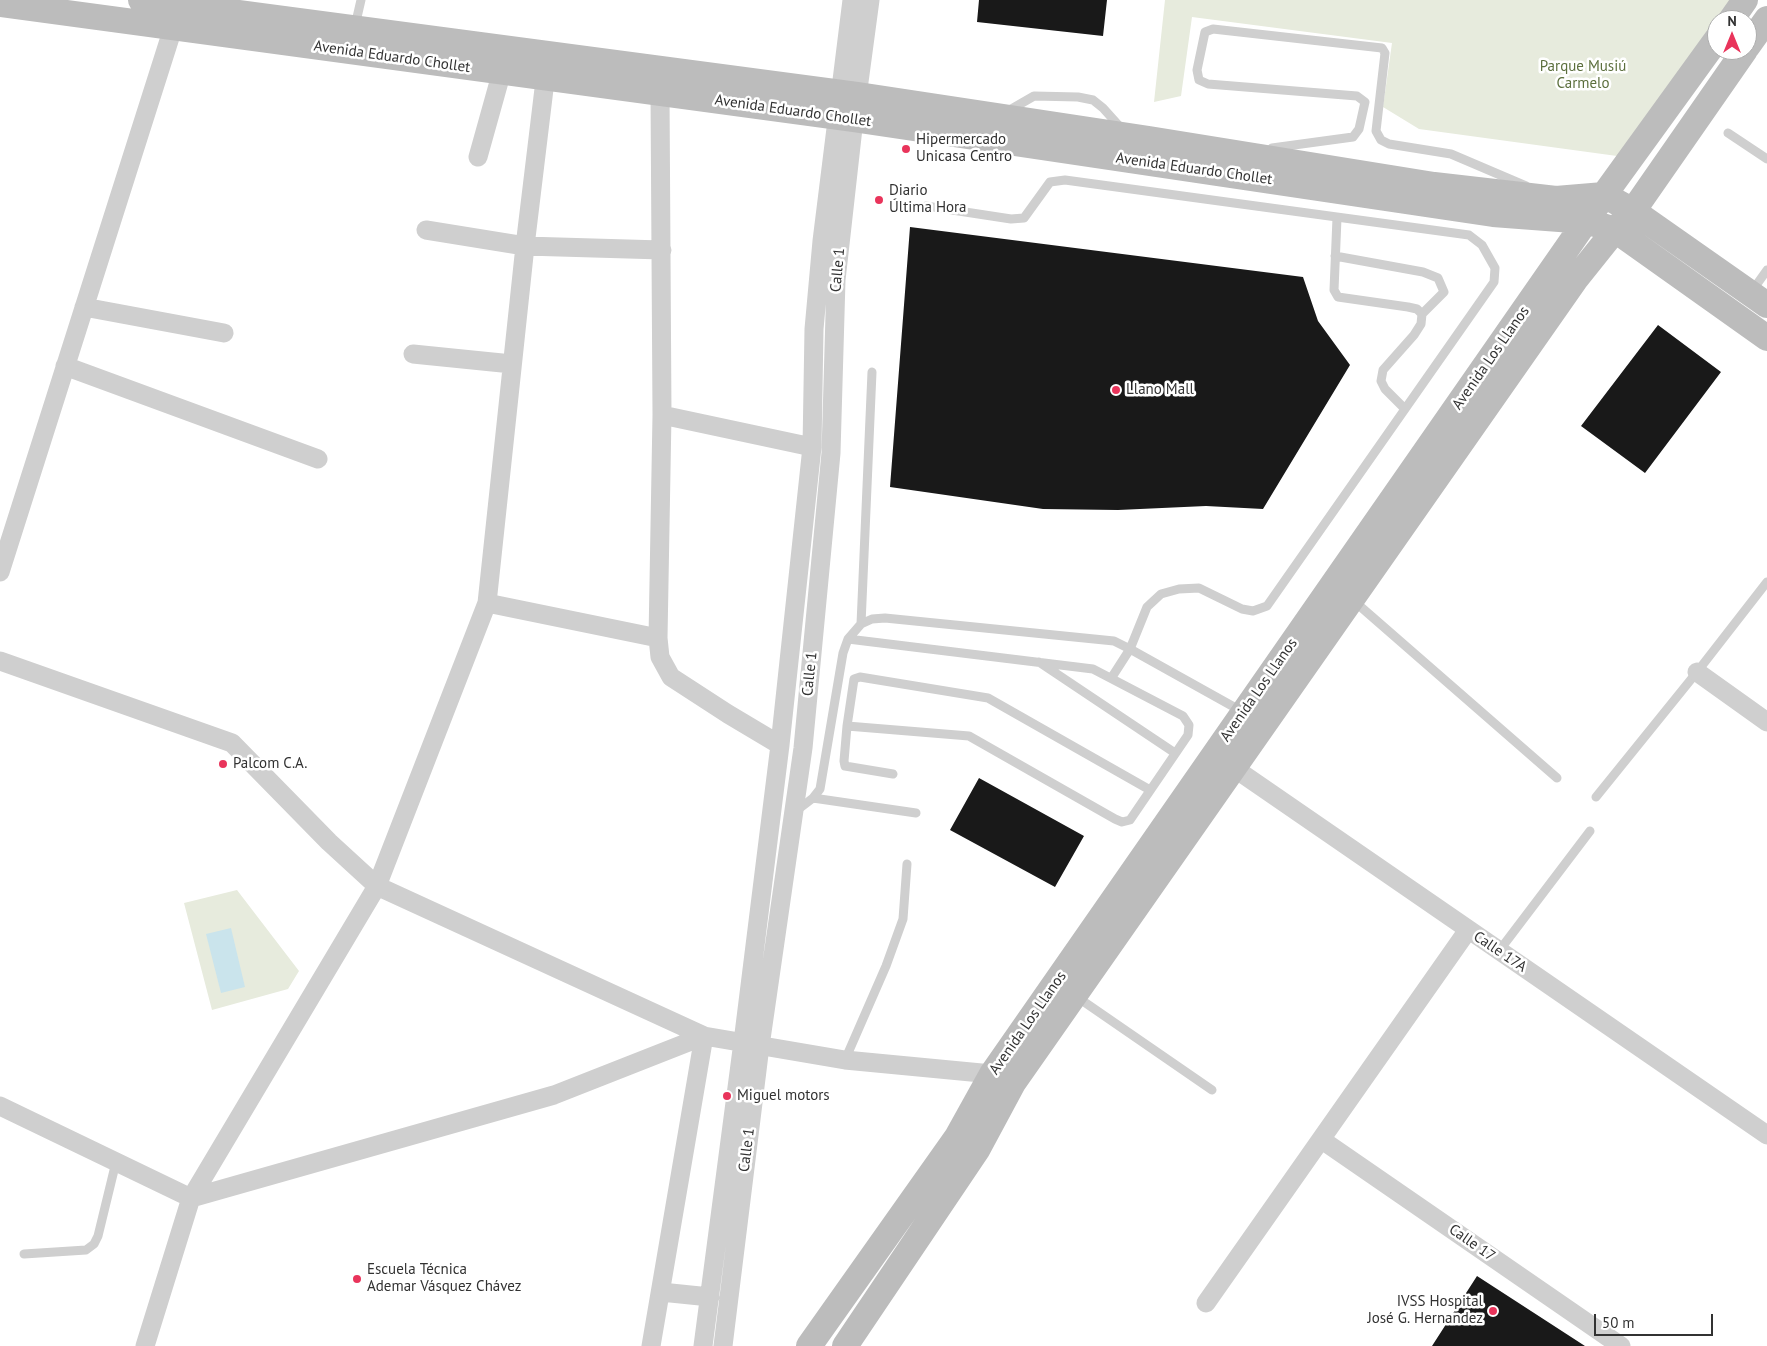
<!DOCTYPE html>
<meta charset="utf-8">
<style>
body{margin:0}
#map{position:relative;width:1767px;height:1346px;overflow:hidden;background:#fff;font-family:"PT Sans",sans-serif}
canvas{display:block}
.north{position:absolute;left:1707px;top:10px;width:50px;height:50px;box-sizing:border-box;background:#fff;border:1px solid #adadad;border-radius:50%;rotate:0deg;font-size:14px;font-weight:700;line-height:20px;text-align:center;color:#323232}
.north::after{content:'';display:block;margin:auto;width:18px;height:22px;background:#e9345b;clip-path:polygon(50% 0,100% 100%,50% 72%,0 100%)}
.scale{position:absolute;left:1594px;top:1314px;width:119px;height:22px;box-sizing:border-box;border:2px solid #323232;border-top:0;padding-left:6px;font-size:15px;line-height:18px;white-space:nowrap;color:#323232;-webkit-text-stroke:4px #fff;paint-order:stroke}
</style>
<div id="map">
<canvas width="1767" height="1346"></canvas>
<div class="north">N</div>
<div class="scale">50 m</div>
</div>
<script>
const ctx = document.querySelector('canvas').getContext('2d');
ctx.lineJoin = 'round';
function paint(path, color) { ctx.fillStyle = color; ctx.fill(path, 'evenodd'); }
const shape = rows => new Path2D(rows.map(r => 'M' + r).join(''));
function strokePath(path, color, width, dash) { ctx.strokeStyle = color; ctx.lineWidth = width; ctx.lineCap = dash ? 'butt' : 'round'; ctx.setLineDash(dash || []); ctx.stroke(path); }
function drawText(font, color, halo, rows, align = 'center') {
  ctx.font = font + ' "PT Sans",sans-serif'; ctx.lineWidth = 5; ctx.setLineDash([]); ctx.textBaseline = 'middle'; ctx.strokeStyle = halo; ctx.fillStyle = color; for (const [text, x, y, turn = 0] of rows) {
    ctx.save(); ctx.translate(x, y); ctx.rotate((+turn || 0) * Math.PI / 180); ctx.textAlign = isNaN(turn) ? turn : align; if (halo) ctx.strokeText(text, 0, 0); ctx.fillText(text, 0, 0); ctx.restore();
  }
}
paint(shape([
 [1165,0,1735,0,1720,20,1717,20,1717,24,1617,156,1419,129,1383,107,1392,43,1192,17,1181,96,1154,102],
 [237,890,299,971,288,989,212,1010,184,903]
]), '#e7ebdd');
paint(shape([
 [231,928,245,987,221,993,206,934]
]), '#cae4ec');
paint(shape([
 [979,0,1107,0,1103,36,977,22],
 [910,227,1303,277,1318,321,1350,365,1263,509,1206,506,1118,510,1043,509,890,487],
 [1658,325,1721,372,1645,473,1581,426],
 [979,778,1084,836,1055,887,950,830],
 [1477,1276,1585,1346,1432,1346]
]), '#191919');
strokePath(shape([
 [355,26,361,0],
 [1008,111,1034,96,1078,97,1093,100,1103,108,1121,128],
 [1728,133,1767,159],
 [1272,148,1353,137,1359,129,1365,102,1357,96,1208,84,1199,80,1197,70,1205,32,1213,29,1382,48,1385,53,1376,131,1381,140,1389,144,1451,154,1526,186],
 [926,206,1011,219,1024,218,1050,182,1065,180,1469,235,1482,245,1495,268,1494,282,1267,606,1253,611,1242,609,1199,588,1179,589,1161,594,1147,607,1130,649,1112,677],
 [1337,218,1334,290,1338,297,1408,307,1417,309,1422,314,1421,324,1414,335,1383,370,1381,381,1385,389,1405,409],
 [1335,256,1423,272,1438,278,1444,292,1422,314],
 [1752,291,1767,270],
 [1354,601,1557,778],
 [861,624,872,372],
 [1039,662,1175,753],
 [847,726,969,736,1115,819,1122,822,1130,820,1188,735,1189,725,1183,716,1093,669,848,639],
 [893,774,845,766,844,761,847,726,854,679,860,677,988,698,1150,790],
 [1596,797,1697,672,1767,582],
 [813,798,916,813],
 [796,811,813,798,820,789,843,653,848,639,861,624,872,619,885,618,1114,641,1130,649,1243,712],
 [1499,951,1590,831],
 [1077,997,1212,1090],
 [845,1060,886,966,903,919,907,864],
 [24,1254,86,1250,94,1244,98,1236,116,1162]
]), '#cfcfcf', 9);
strokePath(shape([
 [660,93,662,415,658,638,660,657,671,677,728,714,780,745],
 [478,157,502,71],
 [426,230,525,246,662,250],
 [84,307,224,333],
 [413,354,512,364],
 [65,366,318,459],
 [662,415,812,447],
 [0,572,173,28],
 [487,603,658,638],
 [0,661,232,743,329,842,377,886,704,1036,845,1060,992,1074,1002,1078],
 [1697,672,1767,722],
 [1234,768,1767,1135],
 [0,1106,191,1198,554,1095,704,1036],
 [1322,1140,1621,1346],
 [661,1292,710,1297],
 [1206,1303,1468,930],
 [145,1346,191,1198,377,886,487,603,525,246,547,64],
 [651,1346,704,1036],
 [703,1346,743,1042,780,745,812,447,814,329,822,241,852,0],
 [723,1346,760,1046,803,748,831,453,836,280,854,119,870,0]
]), '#cfcfcf', 19);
strokePath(shape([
 [141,0,857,95,1149,139,1434,185,1556,199,1604,195,1633,211,1767,305],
 [0,4,854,119,1493,214,1586,221,1615,230,1767,338],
 [1731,20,1745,0],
 [1747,47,1767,19],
 [809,1346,957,1137,992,1074,1604,195,1717,39],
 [845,1346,977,1150,1013,1083,1575,280,1615,230,1633,211,1745,50]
]), '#bcbcbc', 26);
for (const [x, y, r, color] of [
 [906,149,5,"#e9345b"],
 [879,200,5,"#e9345b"],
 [1116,390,5,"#e9345b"],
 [223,764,5,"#e9345b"],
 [727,1096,5,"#e9345b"],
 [357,1279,5,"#e9345b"],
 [1493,1311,5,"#e9345b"]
]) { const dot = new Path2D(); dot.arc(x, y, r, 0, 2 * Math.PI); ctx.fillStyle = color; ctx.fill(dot); strokePath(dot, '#fff', 2); }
drawText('15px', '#323232', '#fff', [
 ["Avenida Eduardo Chollet",392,57,8],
 ["Avenida Eduardo Chollet",793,111,8],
 ["Avenida Eduardo Chollet",1194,169,8],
 ["Calle 1",838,270,-85],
 ["Avenida Los Llanos",1491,358,-55],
 ["Calle 1",810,674,-84],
 ["Avenida Los Llanos",1259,690,-55],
 ["Calle 17A",1500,952,34],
 ["Avenida Los Llanos",1028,1023,-55],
 ["Calle 1",747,1150,-83],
 ["Calle 17",1472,1243,35]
]);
drawText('15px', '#5c6f3d', '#fff', [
 ["Parque Musiú",1583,67],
 ["Carmelo",1583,84]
]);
drawText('15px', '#323232', '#fff', [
 ["Hipermercado",916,140],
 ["Unicasa Centro",916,157],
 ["Diario",889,191],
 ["Última Hora",889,208],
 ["Llano Mall",1126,390],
 ["Palcom C.A.",233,764],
 ["Miguel motors",737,1096],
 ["Escuela Técnica",367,1270],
 ["Ademar Vásquez Chávez",367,1287],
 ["IVSS Hospital",1483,1302,"right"],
 ["José G. Hernandez",1483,1319,"right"]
], 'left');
</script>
